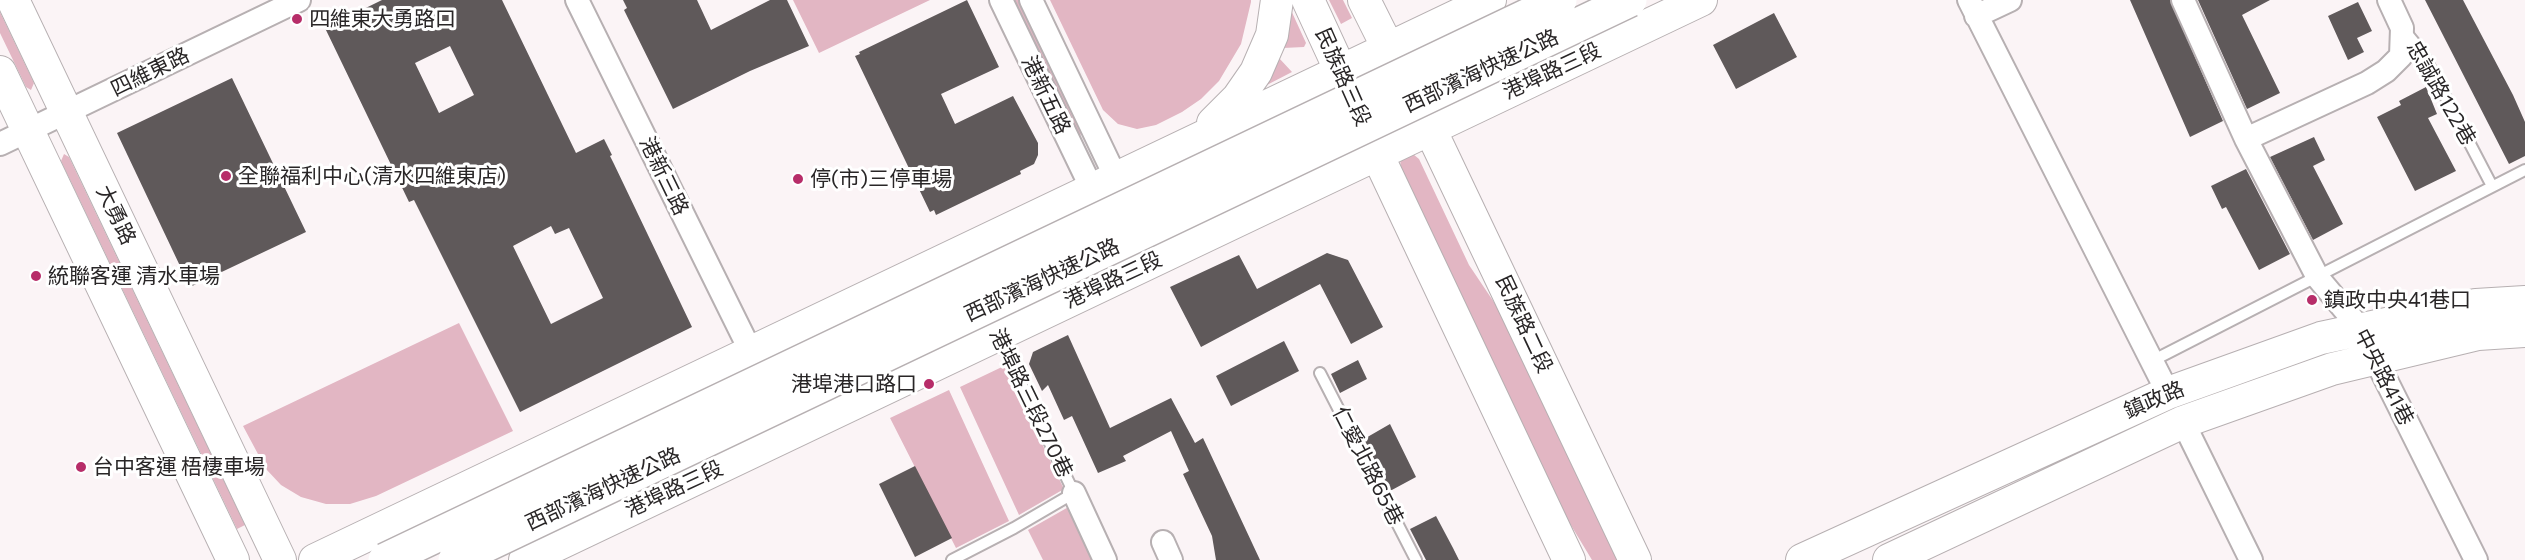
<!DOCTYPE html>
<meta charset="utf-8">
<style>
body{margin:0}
canvas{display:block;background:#fbf4f6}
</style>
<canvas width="2525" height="560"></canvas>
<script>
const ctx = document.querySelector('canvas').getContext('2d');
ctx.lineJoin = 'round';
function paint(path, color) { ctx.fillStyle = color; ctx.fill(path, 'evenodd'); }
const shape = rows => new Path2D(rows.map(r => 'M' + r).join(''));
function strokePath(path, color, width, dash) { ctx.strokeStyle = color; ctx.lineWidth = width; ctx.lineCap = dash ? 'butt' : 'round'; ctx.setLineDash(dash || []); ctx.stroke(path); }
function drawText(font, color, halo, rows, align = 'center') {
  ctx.font = font + ' Commissioner,"Noto Sans TC",sans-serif'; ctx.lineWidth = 6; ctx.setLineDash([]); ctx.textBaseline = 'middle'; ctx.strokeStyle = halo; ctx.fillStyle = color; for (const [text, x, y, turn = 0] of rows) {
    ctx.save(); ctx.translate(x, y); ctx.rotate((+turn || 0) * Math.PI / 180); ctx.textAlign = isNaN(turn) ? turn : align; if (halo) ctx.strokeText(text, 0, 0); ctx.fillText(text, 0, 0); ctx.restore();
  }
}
paint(shape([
 [793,0,930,0,819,53],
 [1013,0,1019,0,1082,131,1080,136],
 [1050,0,1251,0,1251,2,1241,44,1219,81,1201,99,1182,112,1156,125,1137,129,1118,124,1103,110],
 [1329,0,1343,0,1352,18,1341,24],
 [1290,8,1306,43,1304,47,1283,48],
 [0,12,34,83,31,90,26,87,0,33],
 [1279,58,1292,72,1263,87],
 [64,154,69,157,245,525,237,529,61,161],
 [1413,154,1419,159,1469,265,1514,332,1618,560,1592,560,1566,517,1401,169,1400,158],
 [459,323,513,431,376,496,350,504,326,504,301,497,281,485,266,469,243,426],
 [1004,366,1064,489,1019,515,960,387],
 [949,390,1009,521,956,548,890,418],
 [1072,505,1097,560,1043,560,1028,530]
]), '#e2b6c3');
paint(shape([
 [382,0,502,0,576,153,604,139,612,155,610,156,614,164,692,327,520,412,414,200,409,202,325,28],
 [450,46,474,95,439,113,415,63],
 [551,226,555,234,569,228,603,298,551,324,513,246],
 [623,0,697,0,711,30,770,0,787,0,809,46,750,71,673,109,624,10,627,8],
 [967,0,999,67,941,94,955,124,1013,96,1038,143,1038,155,1034,164,1020,171,1021,174,936,215,934,210,930,212,855,56,860,54,859,52],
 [2130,0,2170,0,2223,121,2190,137],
 [2198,0,2270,0,2242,15,2280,93,2247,109],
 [2425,0,2463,0,2513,95,2525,122,2525,156,2509,164],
 [2358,2,2372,31,2357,38,2364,52,2348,60,2328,16],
 [1774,13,1797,57,1736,89,1713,45],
 [232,78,306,232,190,287,117,133],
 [2426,87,2437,114,2428,118,2456,171,2415,191,2377,117,2401,105,2399,101],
 [2314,137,2325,160,2313,166,2343,224,2313,240,2270,157],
 [2246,169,2290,254,2259,270,2226,207,2222,209,2211,186],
 [1327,253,1348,260,1383,327,1351,344,1320,284,1201,347,1170,287,1239,255,1257,289],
 [1068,335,1110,428,1171,398,1195,443,1203,438,1260,560,1216,560,1212,536,1183,474,1189,471,1171,431,1123,456,1126,461,1098,473,1072,416,1064,420,1048,385,1042,391,1029,364,1033,352],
 [1284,341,1299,371,1231,406,1216,376],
 [1358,360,1367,379,1340,393,1331,374],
 [1390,424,1416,477,1390,491,1364,439],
 [915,466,952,538,915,557,879,484],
 [1436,516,1453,548,1459,560,1426,560,1410,529]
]), '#5f595a');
const lane = shape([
 [2404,30,2422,52,2492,186],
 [2152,361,2525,170],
 [1320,373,1416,560],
 [952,560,1014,528,1074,493,999,338]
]);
const street = shape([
 [577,0,751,352],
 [1001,0,1092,189],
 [1031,0,1116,178],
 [1969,0,2168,393],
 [2183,0,2246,139,2318,278,2360,328,2476,560],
 [1976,16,2010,0],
 [2246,139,2367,83,2386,71,2401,56,2402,28,2389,0],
 [0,144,299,0],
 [2183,422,2251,560],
 [1074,493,1105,560],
 [1163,542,1171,560]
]);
const secondary = shape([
 [13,0,280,560],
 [1308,0,1349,89],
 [1364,0,1397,66],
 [0,72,233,560],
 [1421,110,1635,560],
 [1213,123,1238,98,1256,72,1272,35,1277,0],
 [1368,135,1569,560],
 [315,560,1490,0],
 [525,560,1701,0],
 [1802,560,2168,393,2321,338,2476,305,2525,302],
 [1889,560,2183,422,2332,369,2478,334,2525,331]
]);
strokePath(lane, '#b7b0b2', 14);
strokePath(street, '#b7b0b2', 26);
strokePath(secondary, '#b7b0b2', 34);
strokePath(lane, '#fff', 10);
strokePath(street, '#fff', 22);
strokePath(secondary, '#fff', 32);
const highwayBridge = shape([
 [385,560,1560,0],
 [455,560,1630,0]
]);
strokePath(highwayBridge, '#b7b0b2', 36, []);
strokePath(highwayBridge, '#fff', 33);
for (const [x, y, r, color] of [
 [297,19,6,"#b72d69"],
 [226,176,6,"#b72d69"],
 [798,179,6,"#b72d69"],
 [36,276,6,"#b72d69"],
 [2312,300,6,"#b72d69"],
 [929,384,6,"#b72d69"],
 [81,467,6,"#b72d69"]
]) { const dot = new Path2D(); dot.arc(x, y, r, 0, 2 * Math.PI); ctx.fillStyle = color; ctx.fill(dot); strokePath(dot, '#fff', 2); }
drawText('21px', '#292627', '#fff', [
 ["四維東大勇路口",309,19],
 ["全聯福利中心(清水四維東店)",238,176],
 ["停(市)三停車場",810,179],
 ["統聯客運 清水車場",48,276],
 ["鎮政中央41巷口",2324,300],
 ["港埠港口路口",917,384,"right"],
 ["台中客運 梧棲車場",93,467]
], 'left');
drawText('21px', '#292627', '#fff', [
 ["西部濱海快速公路",1481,71,-25],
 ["港埠路三段",1552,71,-25],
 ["四維東路",150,72,-26],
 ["民族路三段",1343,77,66],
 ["忠誠路122巷",2441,93,60],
 ["港新五路",1046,95,64],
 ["港新三路",664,176,64],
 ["大勇路",116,215,64],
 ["西部濱海快速公路",1042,280,-25],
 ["港埠路三段",1113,280,-25],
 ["民族路二段",1524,324,65],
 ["中央路41巷",2384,377,63],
 ["鎮政路",2154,400,-23],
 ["港埠路三段270巷",1031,403,64],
 ["仁愛北路65巷",1368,466,63],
 ["西部濱海快速公路",603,489,-25],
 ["港埠路三段",674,489,-25]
]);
</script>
